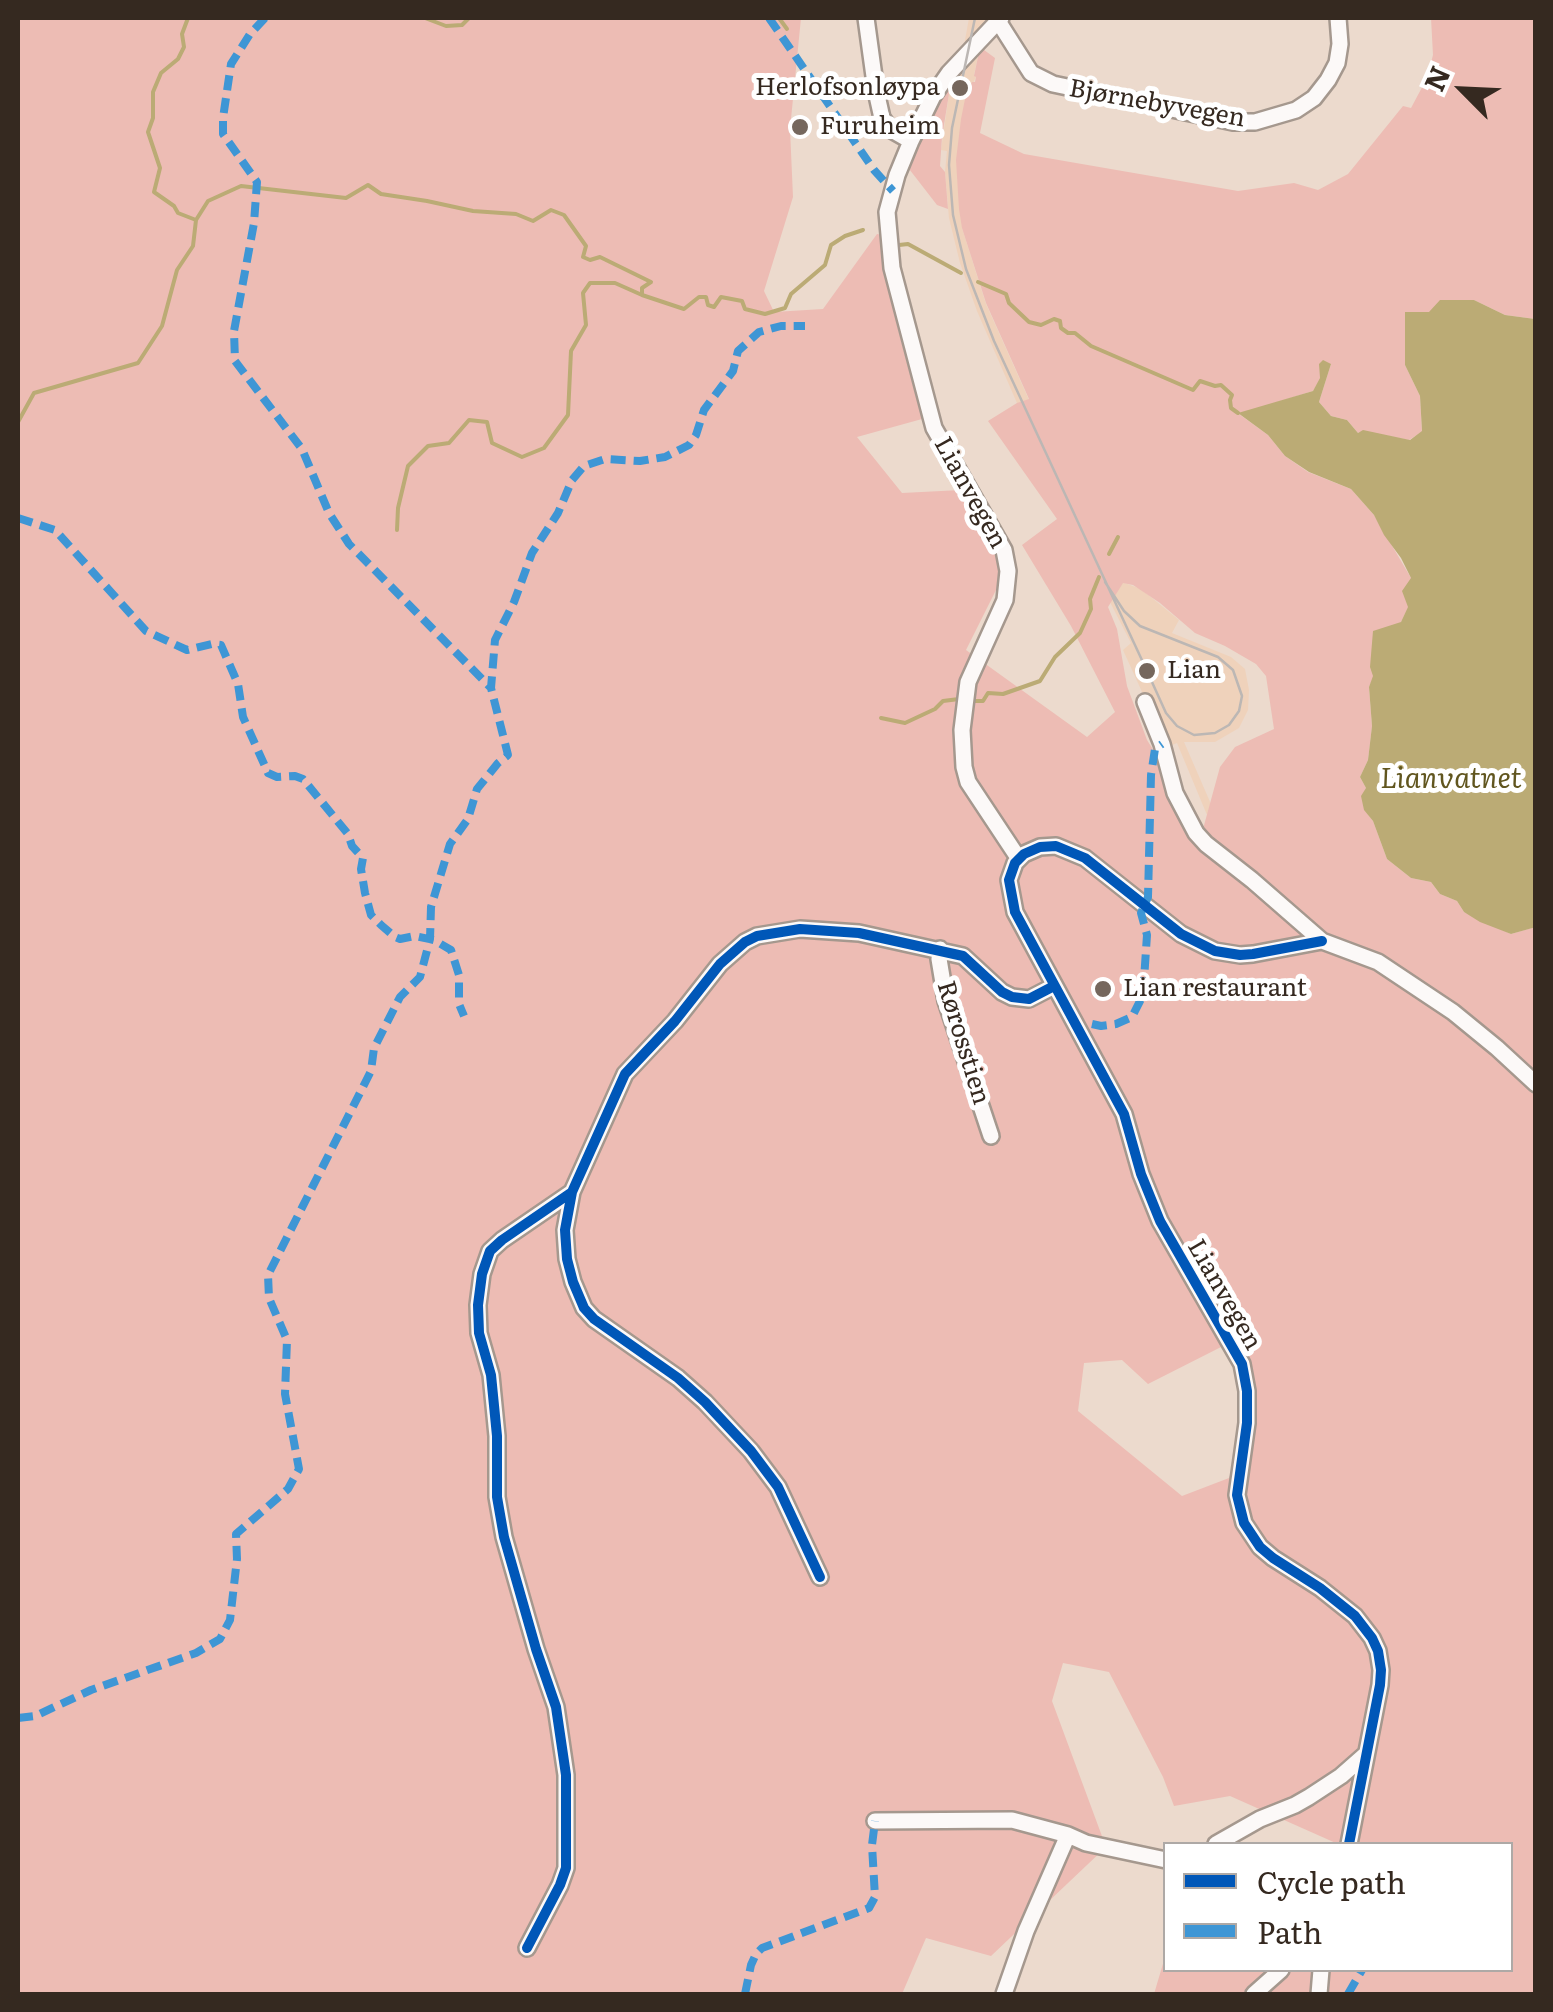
<!DOCTYPE html>
<meta charset="utf-8">
<style>
body{margin:0}
#map{position:relative;width:1553px;height:2012px;overflow:hidden;background:#ecdacd;font-family:Literata,serif}
canvas{display:block}
.frame{position:absolute;inset:0;border:20px solid #352920;pointer-events:none}
.legend{position:absolute;left:1163px;top:1842px;width:350px;height:130px;box-sizing:border-box;background:#fff;border:2px solid #aea9a6;margin:0;padding:12px 18px;list-style:none;font-size:30px;color:#352920}
.legend li{display:flex;align-items:center;gap:20px;height:50px}
.legend b{width:50px;border:2px solid #aea9a6}
.north{position:absolute;left:1413px;top:40px;width:100px;height:100px;-webkit-text-stroke:8px #fff;paint-order:stroke;rotate:294deg;font-size:28px;font-weight:700;line-height:40px;text-align:center;color:#352920}
.north::after{content:'';display:block;margin:auto;width:35px;height:45px;background:#352920;clip-path:polygon(50% 0,100% 100%,50% 72%,0 100%)}
</style>
<div id="map">
<canvas width="1553" height="2012"></canvas>
<div class="frame"></div>
<ul class="legend">
<li><b style="height:12px;background:#0057b8"></b>Cycle path</li>
<li><b style="height:12px;background:#3e96d5"></b>Path</li>
</ul>
<div class="north">N</div>
</div>
<script>
const ctx = document.querySelector('canvas').getContext('2d');
ctx.lineJoin = 'round';
function paint(path, color) { ctx.fillStyle = color; ctx.fill(path, 'evenodd'); }
const shape = rows => new Path2D(rows.map(r => 'M' + r).join(''));
function strokePath(path, color, width, dash) { ctx.strokeStyle = color; ctx.lineWidth = width; ctx.lineCap = dash ? 'butt' : 'round'; ctx.setLineDash(dash || []); ctx.stroke(path); }
function drawText(font, color, halo, rows, align = 'center') {
  ctx.font = font + ' Literata,serif'; ctx.lineWidth = 10; ctx.setLineDash([]); ctx.textBaseline = 'middle'; ctx.strokeStyle = halo; ctx.fillStyle = color; for (const [text, x, y, turn = 0] of rows) {
    ctx.save(); ctx.translate(x, y); ctx.rotate((+turn || 0) * Math.PI / 180); ctx.textAlign = isNaN(turn) ? turn : align; if (halo) ctx.strokeText(text, 0, 0); ctx.fillText(text, 0, 0); ctx.restore();
  }
}
paint(shape([
 [969,18,986,18,974,75,976,77,965,99,962,228,986,304,1029,400,1114,579,1141,589,1179,620,1172,633,1231,657,1245,669,1249,690,1248,710,1239,728,1215,742,1184,742,1214,811,1207,815,1177,743,1167,747,1123,650,1131,643,1093,569,1017,403,977,311,960,263,949,218,945,172,947,151,941,150,949,94,955,95]
]), '#efd2bb');
paint(shape([
 [18,18,801,18,790,129,793,197,764,291,774,312,823,309,877,234,884,235,897,325,922,419,857,437,902,493,961,490,994,547,1001,580,966,650,1087,737,1115,712,1071,626,1022,545,1057,519,988,421,1017,403,1029,399,986,303,962,228,959,209,956,160,961,119,965,99,972,82,975,82,976,77,974,76,980,47,995,58,980,133,1024,154,1238,191,1294,183,1318,190,1348,174,1403,106,1411,108,1427,78,1433,55,1431,18,1535,18,1535,319,1505,315,1474,300,1405,365,1420,396,1422,432,1409,440,1363,431,1358,433,1347,420,1331,416,1319,402,1331,364,1313,391,1239,414,1268,435,1285,456,1308,472,1351,489,1374,515,1411,578,1409,606,1369,687,1372,726,1368,760,1360,777,1366,788,1364,809,1373,821,1387,859,1411,878,1431,882,1440,894,1457,901,1464,912,1511,934,1535,927,1535,1994,1154,1994,1165,1957,1166,1970,1510,1970,1510,1844,1338,1844,1230,1796,1174,1806,1163,1777,1109,1672,1063,1663,1052,1701,1106,1847,991,1956,926,1938,902,1994,18,1994],
 [1123,583,1133,585,1160,603,1195,633,1225,646,1256,664,1266,676,1274,729,1235,747,1220,767,1203,829,1147,740,1127,686,1117,629,1108,607],
 [1227,1344,1242,1376,1243,1436,1229,1478,1182,1496,1078,1411,1084,1363,1122,1360,1148,1384],
 [948,80,949,94,942,137,940,166,945,172,948,209,937,205,906,165]
]), '#edbcb4');
paint(shape([
 [1440,300,1474,300,1505,315,1535,319,1536,927,1511,934,1480,922,1464,912,1457,901,1440,894,1431,882,1411,878,1387,859,1373,821,1364,810,1361,796,1366,788,1360,777,1368,760,1372,726,1369,687,1373,676,1370,667,1373,631,1401,622,1408,607,1402,591,1411,578,1401,558,1384,535,1374,515,1351,489,1309,472,1285,456,1268,435,1238,413,1313,391,1320,378,1319,364,1323,360,1331,364,1319,402,1331,416,1347,420,1358,433,1363,430,1410,440,1422,431,1420,396,1405,365,1405,312,1429,312]
]), '#bbab75');
strokePath(shape([
 [188,18,182,34,184,47,178,59,161,73,153,92,153,118,148,132,160,168,154,192,174,206,178,213,196,220],
 [425,18,446,26,462,25,469,18],
 [779,18,787,29],
 [899,245,908,244,961,273],
 [978,282,1006,294,1009,303,1029,322,1041,325,1054,319,1060,321,1061,328,1068,333,1075,333,1091,346,1193,390,1200,381,1215,386,1221,385,1232,395,1230,400,1231,408,1238,413],
 [18,422,34,393,138,363,162,326,177,270,193,246,196,220,208,201,241,186,346,198,368,185,381,194,427,201,473,211,516,214,533,221,551,210,564,215,586,246,583,257,590,260,600,257,651,282,642,288,642,295],
 [397,530,398,508,408,466,428,446,449,443,469,420,487,422,492,443,522,457,544,448,568,415,571,351,586,325,583,293,590,283,615,283,642,295,684,309,699,297,706,297,708,305,714,307,721,297,742,301,745,309,765,314,785,308,791,294,825,265,831,245,845,236,863,230],
 [1109,554,1118,537],
 [971,701,983,701,988,693,1003,694,1040,681,1055,657,1080,633,1091,609,1090,599,1099,577],
 [881,718,905,723,935,709,943,701,959,699]
]), '#bbab75', 4);
const minor = shape([
 [866,18,876,91,882,118,890,129,911,141,933,96,949,73,1001,18],
 [998,21,1031,73,1053,84,1233,122,1255,122,1296,110,1314,98,1328,80,1337,63,1340,44,1338,18],
 [911,141,897,175,887,212,892,268,934,428,1004,550,1008,571,1005,600,968,682,962,730,964,767,968,782,1019,859],
 [1145,702,1162,744,1175,793,1196,833,1206,844,1252,880,1322,941,1378,962,1453,1012,1497,1048,1536,1084],
 [1322,941,1253,954,1240,955,1215,951,1181,934,1085,858,1056,846,1040,847,1024,854,1015,863,1009,880,1015,912,1124,1114,1141,1174,1160,1221,1242,1364,1247,1391,1247,1423,1237,1495,1244,1523,1260,1547,1273,1558,1320,1588,1355,1616,1372,1638,1378,1651,1381,1670,1380,1685,1349,1844],
 [940,949,939,959,946,1001,991,1136],
 [820,1577,778,1487,751,1451,705,1402,678,1378,594,1319,584,1308,573,1282,567,1259,565,1230,572,1192,625,1074,675,1021,720,964,745,942,757,936,800,929,859,933,963,956,1002,992,1012,997,1029,999,1054,986],
 [875,1821,1012,1820,1068,1835,1086,1843,1166,1860],
 [1216,1844,1260,1819,1295,1805,1309,1797,1341,1776,1366,1754],
 [527,1948,560,1885,566,1868,566,1775,556,1707,536,1649,504,1537,497,1497,497,1436,491,1375,479,1333,478,1305,482,1274,490,1251,502,1240,572,1192],
 [1004,1994,1026,1931,1068,1835],
 [1254,1994,1281,1970],
 [1319,1994,1321,1970]
]);
strokePath(minor, '#a5988e', 20);
strokePath(minor, '#fcf9f8', 15);
strokePath(shape([
 [975,18,952,128,949,165,953,215,966,269,994,341,1147,671,1166,713,1177,726,1194,735,1215,733,1229,725,1239,711,1242,696,1233,670,1218,657,1140,626,1124,611,1105,582]
]), '#bcb7b4', 2.5);
strokePath(shape([
 [265,18,250,34,231,64,223,118,223,134,257,182,254,223,234,331,235,361,302,449,329,513,349,544,491,688],
 [769,18,874,170,893,191],
 [18,518,55,530,146,631,187,650,212,644,221,645,238,684,243,717,268,773,277,777,295,776,303,779,348,834,352,846,363,858,361,869,365,893,371,915,381,925,395,937,400,939,415,936,434,940,451,950,459,975,459,1004,464,1016],
 [1092,1024,1101,1026,1116,1024,1132,1017,1143,995,1147,935,1141,913,1148,897,1151,775,1155,749,1162,744],
 [18,1718,35,1716,91,1690,196,1653,220,1639,230,1620,237,1559,236,1534,288,1489,299,1469,285,1394,287,1340,269,1298,268,1275,371,1071,374,1048,400,997,420,977,430,939,431,907,450,844,468,819,477,789,498,763,508,755,491,688,495,640,514,602,532,553,558,513,572,480,584,466,605,459,640,461,665,457,689,445,696,435,704,410,733,371,738,351,759,332,781,326,805,326],
 [745,1994,751,1965,756,1954,762,1948,869,1908,875,1897,872,1845,875,1821],
 [1348,1994,1362,1970]
]), '#3e96d5', 8, [15, 8]);
strokePath(shape([
 [1322,941,1253,954,1240,955,1215,951,1181,934,1085,858,1056,846,1040,847,1024,854,1015,863,1009,880,1015,912,1124,1114,1141,1174,1160,1221,1242,1364,1247,1391,1247,1423,1237,1495,1244,1523,1260,1547,1273,1558,1320,1588,1355,1616,1372,1638,1378,1651,1381,1670,1380,1685,1349,1844],
 [820,1577,778,1487,751,1451,705,1402,678,1378,594,1319,584,1308,573,1282,567,1259,565,1230,572,1192,625,1074,675,1021,720,964,745,942,757,936,800,929,859,933,963,956,1002,992,1012,997,1029,999,1054,986],
 [527,1948,560,1885,566,1868,566,1775,556,1707,536,1649,504,1537,497,1497,497,1436,491,1375,479,1333,478,1305,482,1274,490,1251,502,1240,572,1192]
]), '#0057b8', 10);
for (const [x, y, r, color] of [
 [960,88,10,"#75675d"],
 [800,127,10,"#75675d"],
 [1147,671,10,"#75675d"],
 [1103,989,10,"#75675d"]
]) { const dot = new Path2D(); dot.arc(x, y, r, 0, 2 * Math.PI); ctx.fillStyle = color; ctx.fill(dot); strokePath(dot, '#fff', 4); }
drawText('25px', '#352920', '#fff', [
 ["Herlofsonløypa",940,88,"right"],
 ["Furuheim",820,127],
 ["Lian",1167,671],
 ["Lian restaurant",1123,989]
], 'left');
drawText('25px', '#352920', '#fff', [
 ["Bjørnebyvegen",1157,104,10],
 ["Lianvegen",970,493,61],
 ["Rørosstien",963,1043,73],
 ["Lianvegen",1224,1295,60]
]);
drawText('italic 28px', '#61561f', '#fff', [
 ["Lianvatnet",1451,780]
]);
</script>
